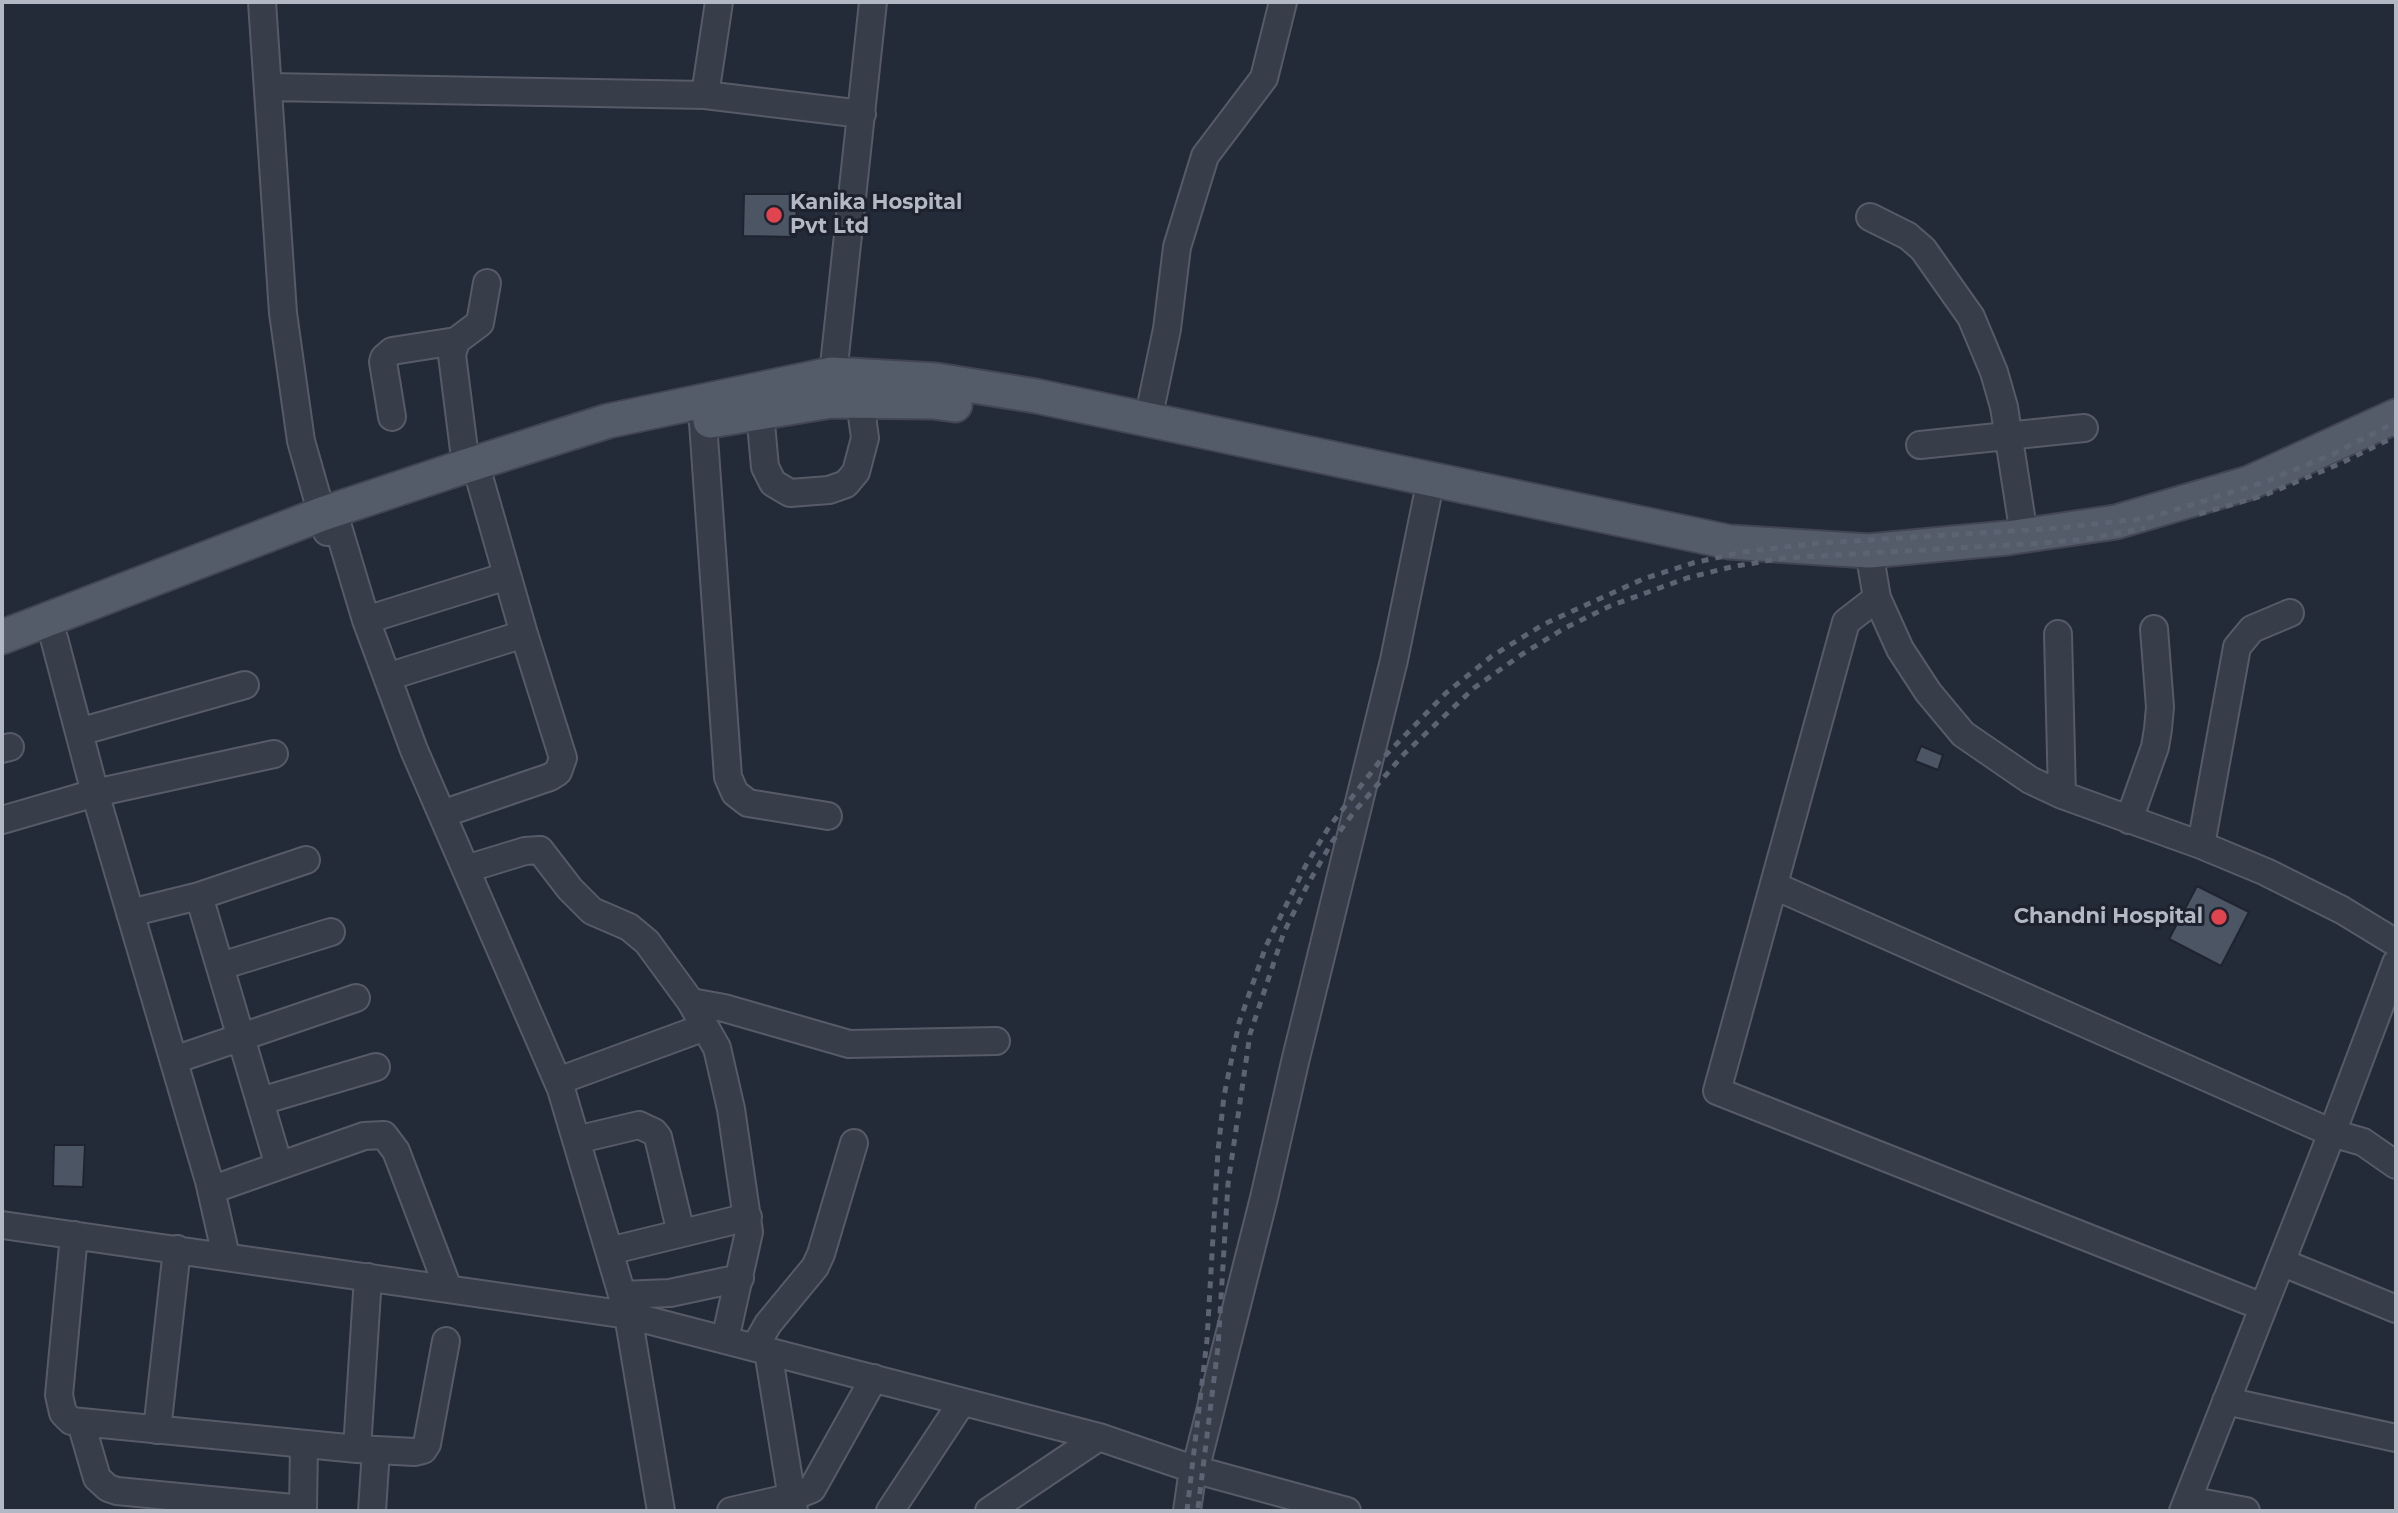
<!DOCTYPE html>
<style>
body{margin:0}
#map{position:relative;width:2398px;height:1513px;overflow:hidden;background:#242b38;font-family:Montserrat,sans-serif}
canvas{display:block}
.frame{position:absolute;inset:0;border:4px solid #b3b8c5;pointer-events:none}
</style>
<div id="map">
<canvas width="2398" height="1513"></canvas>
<div class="frame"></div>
</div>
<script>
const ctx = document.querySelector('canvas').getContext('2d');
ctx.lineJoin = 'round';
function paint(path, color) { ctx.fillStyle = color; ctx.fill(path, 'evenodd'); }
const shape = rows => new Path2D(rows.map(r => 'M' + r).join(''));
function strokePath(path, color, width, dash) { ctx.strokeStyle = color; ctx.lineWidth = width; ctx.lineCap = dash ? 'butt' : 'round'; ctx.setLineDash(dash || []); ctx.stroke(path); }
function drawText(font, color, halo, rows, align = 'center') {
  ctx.font = font + ' Montserrat,sans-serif'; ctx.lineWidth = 6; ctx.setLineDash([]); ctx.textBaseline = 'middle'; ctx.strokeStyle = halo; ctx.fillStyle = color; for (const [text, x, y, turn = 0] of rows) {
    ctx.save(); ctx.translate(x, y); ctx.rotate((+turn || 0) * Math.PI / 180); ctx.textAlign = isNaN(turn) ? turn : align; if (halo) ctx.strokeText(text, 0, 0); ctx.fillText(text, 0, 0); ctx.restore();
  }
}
const building = shape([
 [744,194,797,194,796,237,743,236,744,194],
 [1921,746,1943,755,1938,770,1915,761,1921,746],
 [2197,886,2249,912,2221,966,2169,939,2197,886],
 [54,1145,85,1145,83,1187,53,1186,54,1145]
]);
paint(building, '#4c5564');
strokePath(building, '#1f2430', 2);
const minor = shape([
 [262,2,283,313,301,441,327,532],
 [269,87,705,95,862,114],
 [705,95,719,2],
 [1870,217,1908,236,1923,249,1971,317,1994,372,2004,407,2024,535],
 [831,393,873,2],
 [698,402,703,423,728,777,735,793,748,803,828,816],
 [760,413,765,467,773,483,790,493,829,490,846,484,856,472,865,438,860,401],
 [392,417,383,362,384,358,392,351,456,341],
 [1148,420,1167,329,1177,247,1205,156,1264,78,1283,2],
 [1920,445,2084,428],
 [466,466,452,355,456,341,480,323,487,283],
 [333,510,366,620,414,750,561,1089,628,1315,661,1511],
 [1869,551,1877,598,1900,649,1928,692,1963,734,2030,780,2062,795,2201,845,2266,872,2342,910,2396,943],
 [1877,598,1846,622,1717,1091,2263,1307],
 [366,620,507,576],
 [2058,634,2062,795],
 [54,638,95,793,209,1181,226,1256],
 [387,677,524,634],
 [79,732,245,685],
 [2,749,10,747],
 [442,814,550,777,558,772,563,758,524,634,480,480],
 [2,820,95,793,274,754],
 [2129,820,2155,747,2158,729,2160,707,2154,629],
 [2201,845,2237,647,2252,629,2290,613],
 [466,869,525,851,540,850,570,889,592,911,629,927,647,942,691,1002,717,1048,731,1109,749,1232,725,1340],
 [1775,886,2332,1133,2363,1142,2396,1165],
 [199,896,279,1166],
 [130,913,199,896,306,860],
 [221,966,331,932],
 [691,1002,724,1008,849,1044,996,1041],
 [174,1060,356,998],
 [558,1081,705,1027],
 [261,1101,376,1067],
 [576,1140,639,1125,654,1132,658,1137,681,1233],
 [211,1190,364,1136,384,1135,396,1151,448,1288],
 [2,1225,628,1315,1099,1437,1193,1469,1347,1511],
 [74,1235,59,1395,63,1413,71,1421,357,1449,415,1452,423,1450,427,1444,446,1341],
 [609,1251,748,1217],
 [2281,1262,2396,1309],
 [622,1295,670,1293,740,1278],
 [755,1347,768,1324,815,1267,821,1254,854,1143],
 [768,1351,794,1511],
 [2226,1401,2396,1438],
 [81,1423,97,1478,108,1488,117,1491,303,1509],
 [157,1430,177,1249],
 [357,1449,368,1277],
 [2188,1500,2246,1511],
 [303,1511,304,1444],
 [372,1511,376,1450],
 [731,1511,792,1497,812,1489,874,1378],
 [890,1511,962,1402],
 [989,1511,1099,1437],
 [1187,1511,1193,1469,1199,1455,1264,1198,1295,1062,1394,660,1431,479],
 [2183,1511,2332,1133,2396,963]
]);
const major = shape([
 [710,421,831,401,933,402,955,405],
 [2,637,322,514,466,466,608,421,832,374,936,380,1036,396,1729,542,1869,551,2007,538,2116,522,2249,483,2396,416]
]);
strokePath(minor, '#565b67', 30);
strokePath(major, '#414652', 37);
strokePath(minor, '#373d49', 26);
strokePath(major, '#555c69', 33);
strokePath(shape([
 [2199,514,2265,495,2339,464,2396,436],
 [1198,1508,1218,1347,1228,1184,1250,1034,1284,932,1308,884,1332,842,1354,812,1404,754,1474,688,1521,655,1563,629,1610,606,1687,578,1731,567,1783,558,2043,543,2086,539,2145,528],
 [1187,1511,1207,1340,1218,1151,1224,1096,1239,1023,1266,946,1306,865,1329,827,1380,761,1446,693,1492,656,1544,624,1643,579,1693,563,1742,552,1820,543,2059,528,2149,518,2264,482,2331,455,2396,422]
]), '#5c6372', 5, [7, 7]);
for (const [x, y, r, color] of [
 [774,215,9,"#e0444e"],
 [2219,917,9,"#e0444e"]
]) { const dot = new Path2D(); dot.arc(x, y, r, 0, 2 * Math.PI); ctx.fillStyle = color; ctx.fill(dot); strokePath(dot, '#1d222e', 2.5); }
drawText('bold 21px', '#b3b8c5', '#1d222e', [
 ["Kanika Hospital",790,203],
 ["Pvt Ltd",790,227],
 ["Chandni Hospital",2203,917,"right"]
], 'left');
</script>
